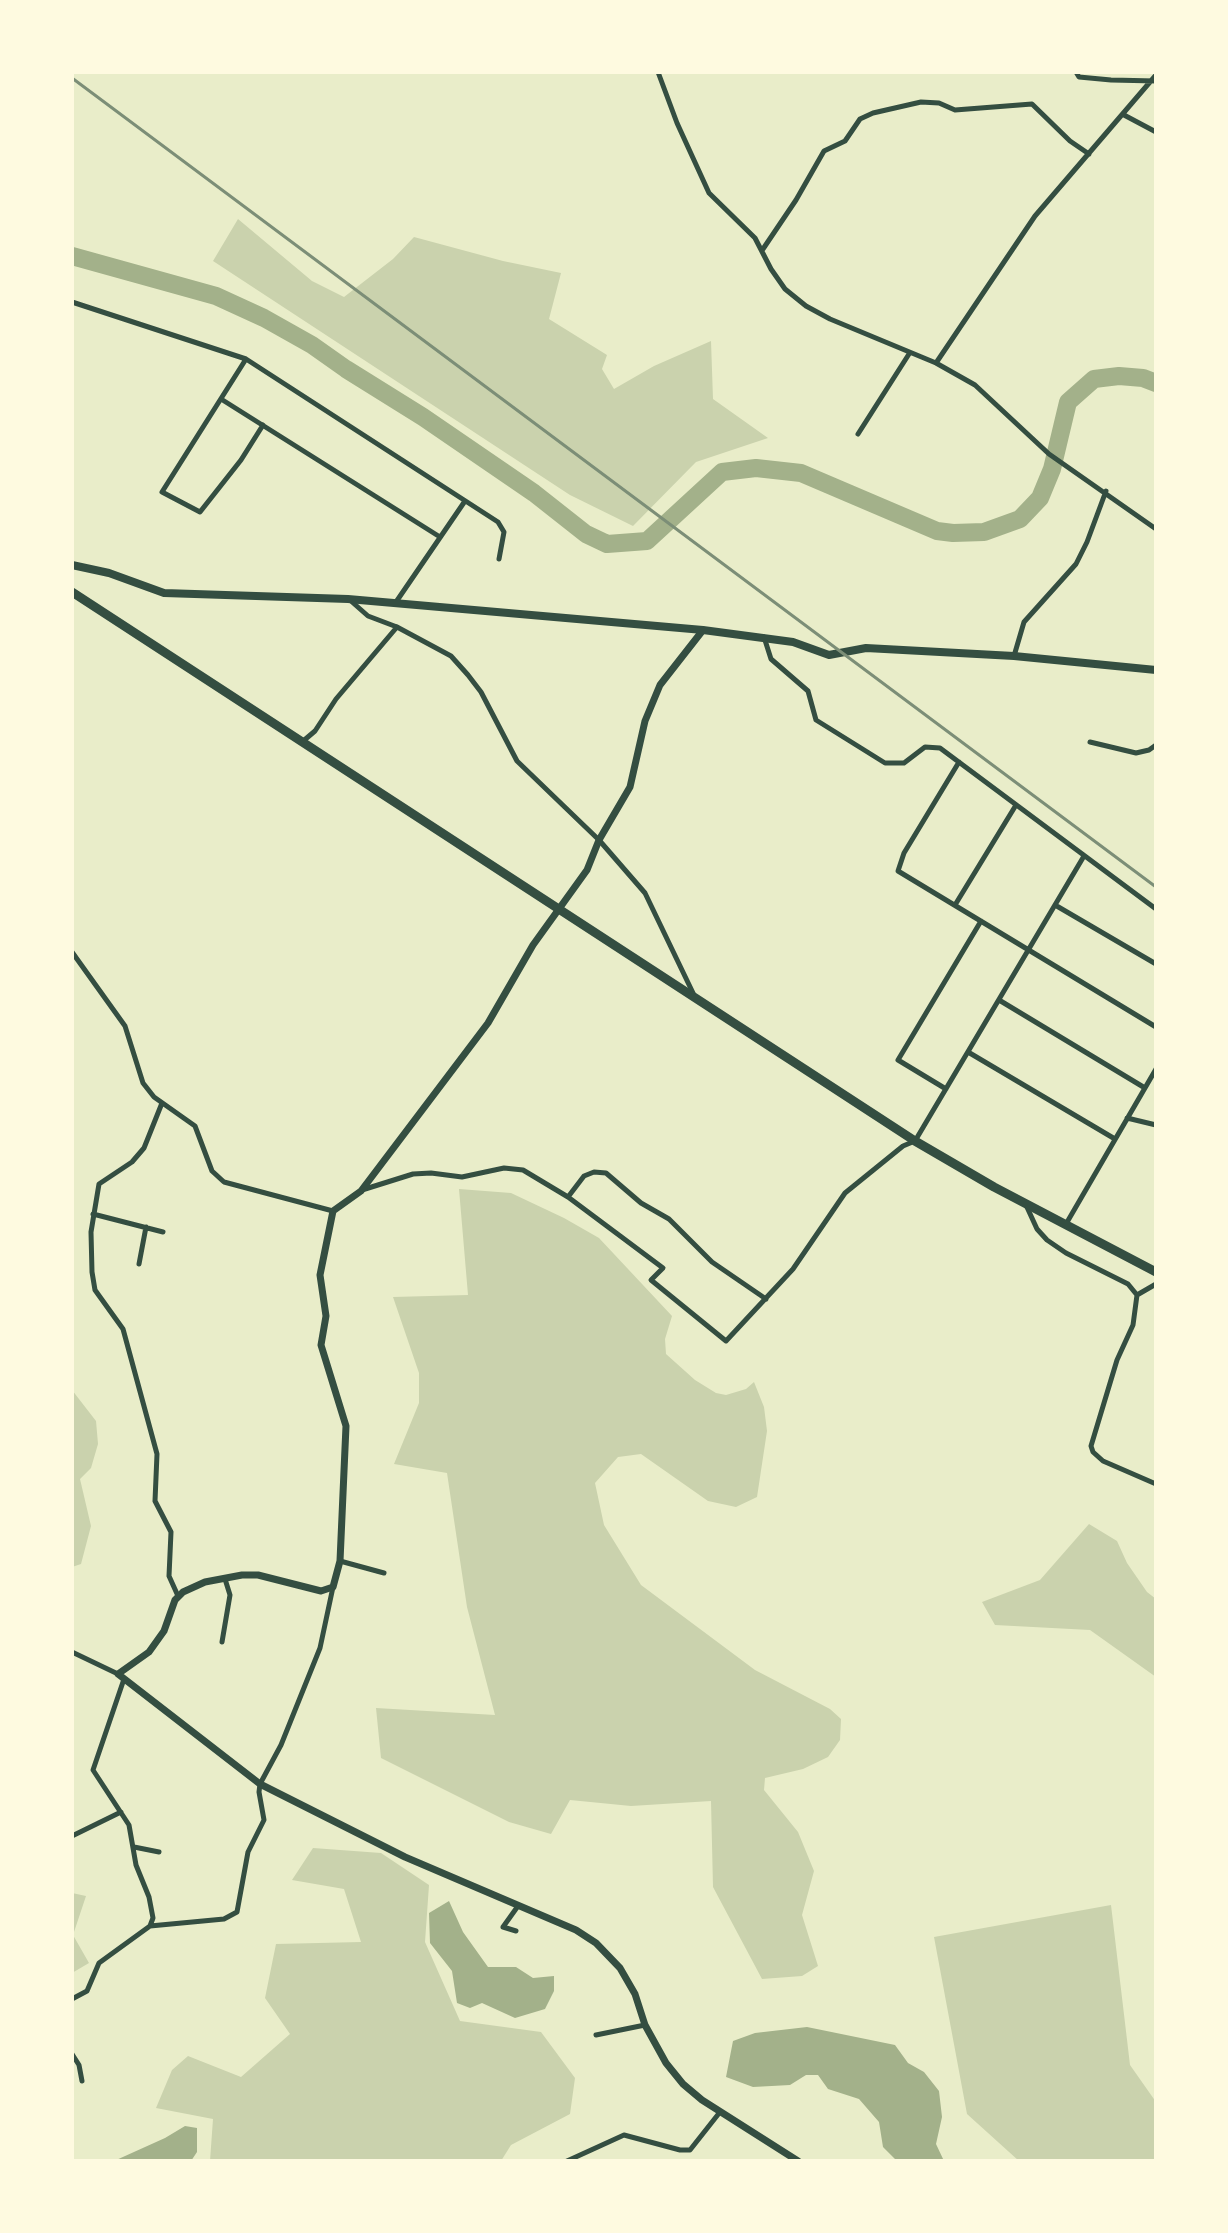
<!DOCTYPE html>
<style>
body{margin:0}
#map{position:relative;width:1228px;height:2233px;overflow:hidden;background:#e9edc9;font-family:"Work Sans",sans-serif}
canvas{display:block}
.frame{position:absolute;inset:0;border:74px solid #fefae0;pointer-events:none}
</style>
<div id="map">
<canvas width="1228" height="2233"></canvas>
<div class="frame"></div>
</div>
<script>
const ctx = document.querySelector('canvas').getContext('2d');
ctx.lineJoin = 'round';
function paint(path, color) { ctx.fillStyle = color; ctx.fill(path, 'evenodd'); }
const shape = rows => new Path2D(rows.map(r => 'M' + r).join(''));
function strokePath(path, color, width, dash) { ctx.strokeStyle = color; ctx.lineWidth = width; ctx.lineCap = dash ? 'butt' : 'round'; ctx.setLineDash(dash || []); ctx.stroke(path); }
paint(shape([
 [238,219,312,281,344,297,393,259,414,237,503,261,561,273,549,319,607,355,602,369,614,389,654,366,711,341,713,399,768,438,696,462,633,526,570,495,213,261],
 [459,1189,511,1193,564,1218,599,1238,672,1316,665,1339,666,1354,695,1380,716,1393,726,1395,746,1389,754,1382,764,1407,767,1431,757,1497,736,1507,708,1501,641,1454,618,1457,595,1483,604,1525,641,1585,755,1670,830,1709,841,1719,840,1740,828,1757,803,1769,765,1778,764,1790,798,1832,814,1871,802,1915,818,1966,802,1976,762,1979,713,1887,711,1801,631,1806,570,1800,551,1834,509,1822,381,1758,376,1708,495,1715,467,1607,447,1473,394,1464,419,1403,419,1373,393,1297,468,1295],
 [72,1390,96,1421,98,1444,91,1468,80,1479,91,1526,81,1564,72,1567],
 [1089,1524,1117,1541,1127,1563,1147,1592,1156,1599,1156,1677,1090,1630,995,1625,982,1602,1040,1580],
 [313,1848,381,1853,429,1885,425,1942,460,2021,541,2032,575,2078,570,2114,511,2145,501,2161,210,2161,213,2119,156,2108,172,2070,188,2056,241,2077,290,2034,265,1998,276,1944,361,1942,344,1889,292,1880],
 [72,1893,86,1896,73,1935,89,1963,72,1973],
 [1111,1905,1130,2065,1156,2102,1156,2161,1019,2161,967,2114,934,1937]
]), '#cad2ad');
paint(shape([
 [449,1901,463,1932,488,1967,516,1967,533,1978,554,1976,554,1991,545,2009,515,2018,482,2003,470,2008,457,2003,452,1971,430,1943,429,1913],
 [807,2027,895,2045,908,2063,924,2072,939,2091,942,2117,936,2144,944,2161,897,2161,883,2147,879,2122,859,2099,828,2089,818,2075,806,2075,790,2085,753,2087,726,2077,733,2041,755,2033],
 [185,2126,197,2128,197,2152,191,2161,114,2161,165,2138]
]), '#a3b18a');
strokePath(shape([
 [72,256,216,296,264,318,312,345,346,369,423,417,534,493,586,534,607,544,647,541,722,472,756,468,801,473,937,531,953,533,984,532,1020,519,1040,498,1052,469,1068,402,1094,379,1119,376,1143,378,1156,383]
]), '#a3b18a', 18);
strokePath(shape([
 [658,72,677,123,709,193,755,238,771,269,785,289,806,306,830,319,936,363,975,385,1049,454,1156,529],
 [1076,72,1079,77,1111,80,1156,81],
 [1124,115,1156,132],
 [763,249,796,200,824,151,845,141,860,119,873,113,921,102,939,103,955,110,1032,104,1070,141,1089,154],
 [72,302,246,359,498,522,504,532,499,559],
 [246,359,162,492,200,512,241,460,263,425],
 [936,363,1035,216,1156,75],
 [221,399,440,537],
 [858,434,909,354],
 [351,601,368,616,397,627,451,656,468,675,481,692,517,761,599,840,645,893,693,993],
 [396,602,465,501],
 [764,637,771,659,808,691,816,720,885,763,904,763,925,747,940,748,1156,909],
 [1014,656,1024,622,1076,564,1087,542,1106,491],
 [302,742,315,731,336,699,397,627],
 [1090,742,1136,753,1149,750,1156,745],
 [959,762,904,853,898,871,1156,1027],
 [955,905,1016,805],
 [1055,905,1156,964],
 [72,952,125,1026,143,1083,154,1097,195,1126,212,1171,224,1182,333,1211],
 [999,1000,1145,1088],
 [968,1052,1115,1139],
 [946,1089,898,1060,981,921],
 [162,1103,144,1148,132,1162,99,1184,91,1232,92,1272,95,1290,123,1329,157,1454,155,1501,171,1532,169,1576,178,1596],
 [1127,1118,1156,1125],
 [362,1190,413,1174,431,1173,462,1177,504,1168,523,1170,568,1197,663,1268,651,1280,726,1341,793,1269,845,1193,903,1146,915,1141,1084,856],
 [568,1197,584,1176,594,1172,606,1173,641,1203,669,1219,712,1262,766,1299],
 [1026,1205,1037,1229,1047,1240,1066,1253,1128,1284,1137,1295],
 [93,1214,163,1232],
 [1066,1224,1156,1069],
 [139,1264,146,1227],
 [1156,1284,1137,1295,1133,1325,1117,1360,1091,1446,1093,1452,1103,1461,1156,1484],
 [340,1561,384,1573],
 [222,1642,230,1595,225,1579],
 [72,1652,118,1674],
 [124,1679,93,1770,129,1825,136,1865,149,1897,153,1918,150,1926],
 [72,1836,121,1812],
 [134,1847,159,1852],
 [516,1931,503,1927,518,1906],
 [72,1999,87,1991,99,1963,150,1926,224,1919,237,1912,248,1852,264,1820,259,1792,260,1784,281,1745,320,1648,333,1587],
 [596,2035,645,2025],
 [72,2054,79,2065,82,2081],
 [567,2161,624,2135,680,2150,690,2150,720,2112]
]), '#344e41', 5);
strokePath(shape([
 [703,630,660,685,645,721,630,787,599,840,587,870,533,945,488,1023,361,1191,333,1211,320,1275,326,1316,321,1345,346,1426,340,1561,333,1587,321,1591,258,1575,242,1575,205,1582,183,1592,175,1600,164,1631,149,1652,118,1674,260,1784,405,1857,576,1930,596,1943,620,1968,635,1994,645,2025,666,2063,683,2084,702,2100,798,2161]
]), '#344e41', 7);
strokePath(shape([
 [72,565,109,573,164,593,348,599,703,630,793,642,829,655,866,648,1014,656,1156,670]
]), '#344e41', 8);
strokePath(shape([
 [72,592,915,1141,994,1187,1156,1272]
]), '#344e41', 9);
strokePath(shape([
 [72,78,1156,887]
]), '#7c8e77', 3);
</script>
